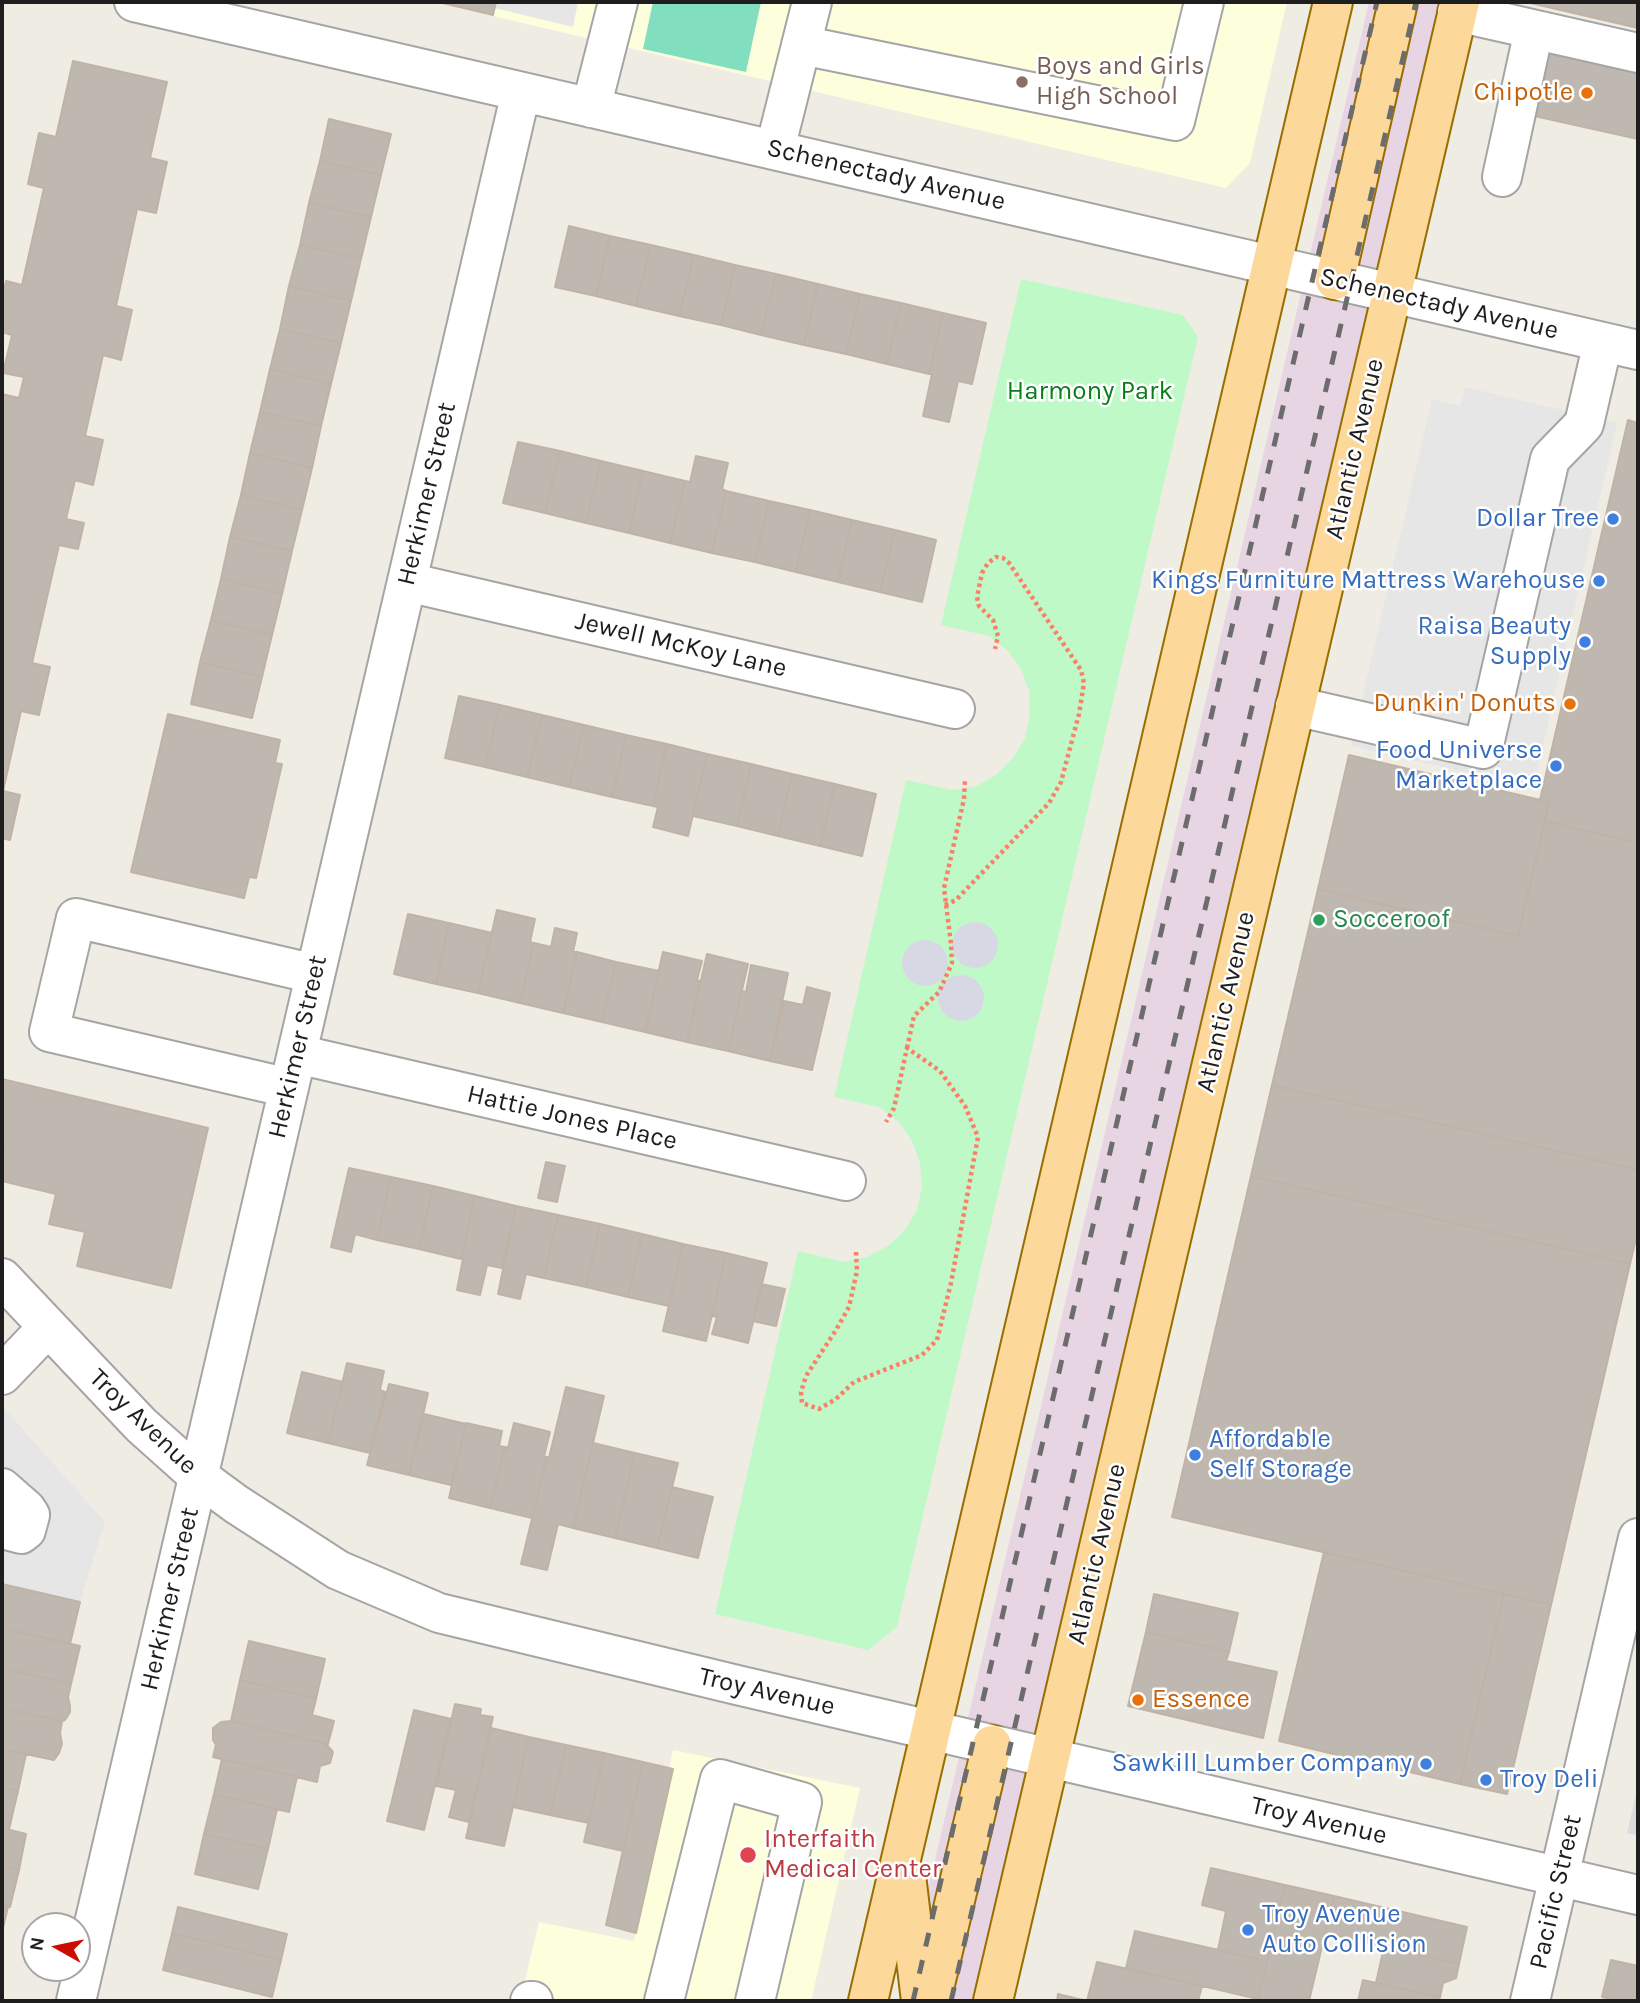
<!DOCTYPE html>
<style>
body{margin:0}
#map{position:relative;width:1640px;height:2003px;overflow:hidden;background:#efece3;font-family:Karla,sans-serif}
canvas{display:block}
.frame{position:absolute;inset:0;border:4px solid #1e1e1e;pointer-events:none}
.north{position:absolute;left:21px;top:1912px;width:70px;height:70px;box-sizing:border-box;background:#fff;border:2px solid #a5a5a5;border-radius:50%;rotate:279deg;font-size:19px;font-weight:700;line-height:28px;text-align:center;color:#1e1e1e}
.north::after{content:'';display:block;margin:auto;width:24px;height:32px;background:#cb0c00;clip-path:polygon(50% 0,100% 100%,50% 72%,0 100%)}
</style>
<div id="map">
<canvas width="1640" height="2003"></canvas>
<div class="frame"></div>
<div class="north">N</div>
</div>
<script>
const ctx = document.querySelector('canvas').getContext('2d');
ctx.lineJoin = 'round';
function paint(path, color) { ctx.fillStyle = color; ctx.fill(path, 'evenodd'); }
const shape = rows => new Path2D(rows.map(r => 'M' + r).join(''));
function strokePath(path, color, width, dash) { ctx.strokeStyle = color; ctx.lineWidth = width; ctx.lineCap = dash ? 'butt' : 'round'; ctx.setLineDash(dash || []); ctx.stroke(path); }
function drawText(font, color, halo, rows, align = 'center') {
  ctx.font = font + ' Karla,sans-serif'; ctx.lineWidth = 5; ctx.setLineDash([]); ctx.textBaseline = 'middle'; ctx.strokeStyle = halo; ctx.fillStyle = color; for (const [text, x, y, turn = 0] of rows) {
    ctx.save(); ctx.translate(x, y); ctx.rotate((+turn || 0) * Math.PI / 180); ctx.textAlign = isNaN(turn) ? turn : align; if (halo) ctx.strokeText(text, 0, 0); ctx.fillText(text, 0, 0); ctx.restore();
  }
}
paint(shape([
 [1638,1786,1638,1835,1627,1833]
]), '#dcdbdb');
paint(shape([
 [1369,2,1444,2,978,2001,902,2001]
]), '#e8d5e3');
paint(shape([
 [433,2,1287,2,1250,163,1226,188],
 [673,1750,860,1788,811,2001,520,2001,539,1922,634,1941]
]), '#fdffdc');
paint(shape([
 [1021,279,1183,315,1198,337,897,1627,868,1650,715,1614,798,1251,844,1262,867,1257,888,1246,905,1230,917,1210,922,1187,920,1163,912,1141,899,1122,879,1107,834,1097,906,780,953,790,976,786,996,775,1013,758,1025,738,1030,715,1029,691,1021,669,1007,650,989,636,941,625]
]), '#c0f9c8');
paint(shape([
 [653,2,761,2,746,72,643,49]
]), '#81dfc0');
paint(shape([
 [496,2,578,2,573,27,494,8],
 [1465,387,1617,423,1533,788,1351,746,1432,399,1460,406],
 [2,1406,105,1522,80,1602,2,1584]
]), '#e6e6e6');
paint(shape([
 '952 945a23 23 0 1 1 46 0a23 23 0 1 1-46 0Z',
 '902 963a23 23 0 1 1 46 0a23 23 0 1 1-46 0Z',
 '938 998a23 23 0 1 1 46 0a23 23 0 1 1-46 0Z'
]), '#d8d8e4');
const building = shape([
 [438,2,496,2,493,15,438,2],
 [1526,2,1638,2,1638,28,1526,2],
 [1545,50,1638,71,1638,139,1530,115,1545,50],
 [73,61,167,82,150,158,167,162,156,213,137,209,116,306,132,310,121,360,103,355,85,436,103,440,93,485,75,480,66,519,84,523,78,549,59,545,32,663,50,667,39,715,21,711,3,791,20,795,10,840,2,838,2,394,19,398,24,377,3,373,12,335,2,332,2,299,6,281,22,285,44,188,28,184,39,133,56,137,73,61],
 [329,119,391,134,381,175,320,161,329,119],
 [320,161,381,175,371,217,309,203,320,161],
 [309,203,371,217,361,259,300,245,309,203],
 [569,226,610,236,596,296,555,287,569,226],
 [610,236,651,245,636,306,596,296,610,236],
 [300,245,361,259,351,301,289,286,300,245],
 [651,245,694,255,679,316,636,306,651,245],
 [694,255,735,265,721,325,679,316,694,255],
 [735,265,776,274,761,335,721,325,735,265],
 [776,274,818,284,804,345,761,335,776,274],
 [818,284,860,294,846,354,804,345,818,284],
 [289,286,351,301,341,343,280,329,289,286],
 [860,294,901,303,887,364,846,354,860,294],
 [901,303,943,313,929,374,887,364,901,303],
 [943,313,986,323,972,384,958,381,949,422,923,416,932,374,929,374,943,313],
 [280,329,341,343,331,384,270,369,280,329],
 [270,369,331,384,321,426,260,412,270,369],
 [260,412,321,426,312,468,250,453,260,412],
 [1628,420,1638,423,1638,843,1545,821,1549,802,1540,800,1628,420],
 [518,442,560,451,545,513,503,503,518,442],
 [560,451,601,461,586,523,545,513,560,451],
 [250,453,312,468,302,510,241,495,250,453],
 [696,456,728,463,722,489,726,491,712,553,670,543,685,481,690,482,696,456],
 [601,461,643,471,629,533,586,523,601,461],
 [643,471,685,481,670,543,629,533,643,471],
 [726,491,769,501,755,562,712,553,726,491],
 [241,495,302,510,292,551,230,537,241,495],
 [769,501,810,510,796,572,755,562,769,501],
 [810,510,852,520,838,582,796,572,810,510],
 [852,520,895,530,880,592,838,582,852,520],
 [895,530,936,540,922,602,880,592,895,530],
 [230,537,292,551,282,594,221,579,230,537],
 [221,579,282,594,272,635,211,620,221,579],
 [211,620,272,635,262,677,200,662,211,620],
 [200,662,262,677,252,718,191,704,200,662],
 [459,696,500,705,485,767,445,758,459,696],
 [500,705,542,715,527,777,485,767,500,705],
 [168,714,280,740,275,763,282,764,256,878,249,877,244,898,131,872,168,714],
 [542,715,584,725,569,787,527,777,542,715],
 [584,725,626,735,612,797,569,787,584,725],
 [626,735,667,744,653,806,612,797,626,735],
 [667,744,707,754,688,836,653,827,658,807,653,806,667,744],
 [707,754,751,764,737,826,693,816,707,754],
 [1349,755,1549,802,1518,936,1318,889,1349,755],
 [751,764,792,774,778,836,737,826,751,764],
 [792,774,835,784,820,846,778,836,792,774],
 [835,784,876,794,862,856,820,846,835,784],
 [1545,821,1638,843,1638,1170,1272,1085,1318,889,1518,936,1545,821],
 [497,910,535,919,530,942,534,943,520,1003,478,993,497,910],
 [408,914,449,923,436,984,394,974,408,914],
 [449,923,492,933,478,993,436,984,449,923],
 [555,928,577,933,573,952,577,952,563,1013,520,1003,534,943,551,947,555,928],
 [577,952,616,962,602,1022,563,1013,577,952],
 [663,952,702,961,697,980,700,981,687,1042,645,1032,663,952],
 [707,954,748,964,728,1051,687,1042,707,954],
 [616,962,659,971,645,1032,602,1022,616,962],
 [751,965,788,973,770,1061,728,1051,742,991,746,992,751,965],
 [807,987,830,993,812,1070,770,1061,784,1001,803,1005,807,987],
 [2,1079,208,1128,171,1288,77,1266,85,1232,49,1224,56,1194,2,1181,2,1159,5,1147,2,1146,2,1079],
 [1272,1085,1638,1170,1638,1230,1630,1264,1251,1176,1272,1085],
 [546,1162,565,1166,557,1202,538,1198,546,1162],
 [349,1168,391,1177,377,1240,355,1234,351,1252,331,1247,349,1168],
 [1251,1176,1630,1264,1551,1605,1172,1517,1251,1176],
 [391,1177,433,1186,419,1249,377,1240,391,1177],
 [433,1186,475,1196,461,1259,419,1249,433,1186],
 [475,1196,516,1206,502,1268,487,1265,480,1295,457,1290,463,1259,461,1259,475,1196],
 [516,1206,558,1215,544,1278,526,1274,520,1299,498,1294,516,1206],
 [558,1215,600,1224,586,1287,544,1278,558,1215],
 [600,1224,642,1234,628,1297,586,1287,600,1224],
 [642,1234,683,1244,669,1306,628,1297,642,1234],
 [683,1244,726,1253,706,1341,663,1331,683,1244],
 [726,1253,767,1263,748,1343,712,1334,717,1317,712,1316,726,1253],
 [761,1284,785,1289,776,1326,753,1321,761,1284],
 [347,1363,384,1371,380,1390,385,1392,370,1453,328,1443,347,1363],
 [302,1372,343,1382,328,1443,287,1433,302,1372],
 [389,1384,428,1393,409,1475,367,1465,389,1384],
 [566,1387,604,1396,573,1528,558,1524,547,1570,521,1564,547,1457,549,1458,566,1387],
 [424,1414,466,1424,451,1485,409,1475,424,1414],
 [466,1423,502,1431,499,1446,505,1447,490,1508,449,1498,466,1423],
 [514,1423,550,1432,544,1456,547,1457,532,1518,490,1508,505,1447,508,1448,514,1423],
 [593,1443,635,1453,615,1538,573,1528,593,1443],
 [635,1453,678,1463,657,1548,615,1538,635,1453],
 [672,1487,713,1497,698,1558,657,1548,672,1487],
 [1324,1552,1504,1594,1460,1784,1279,1741,1324,1552],
 [2,1584,80,1602,70,1644,2,1628,2,1584],
 [1154,1594,1238,1613,1229,1652,1146,1632,1154,1594],
 [1504,1594,1551,1605,1507,1794,1460,1784,1504,1594],
 [2,1628,80,1646,71,1684,2,1668,2,1628],
 [1146,1632,1229,1652,1226,1661,1277,1672,1263,1738,1128,1706,1146,1632],
 [249,1641,325,1659,316,1699,240,1680,249,1641],
 [2,1668,71,1684,68,1697,70,1706,70,1712,65,1720,62,1721,2,1708,2,1668],
 [240,1680,316,1699,312,1715,334,1721,328,1744,231,1721,240,1680],
 [455,1704,481,1709,480,1715,493,1717,469,1822,449,1817,456,1790,436,1786,455,1704],
 [2,1708,62,1721,60,1733,62,1744,59,1753,54,1760,2,1749,2,1708],
 [414,1710,451,1719,424,1830,387,1821,414,1710],
 [231,1721,326,1744,333,1752,330,1763,320,1766,317,1782,213,1757,216,1745,213,1740,213,1728,221,1722,231,1721],
 [491,1728,529,1737,504,1846,466,1838,491,1728],
 [529,1737,566,1745,550,1815,513,1807,529,1737],
 [566,1745,604,1753,589,1823,550,1815,566,1745],
 [2,1749,26,1754,18,1791,2,1788,2,1749],
 [604,1753,643,1762,623,1851,584,1842,604,1753],
 [222,1759,297,1777,289,1812,214,1794,222,1759],
 [643,1762,673,1769,636,1933,606,1925,643,1762],
 [2,1788,18,1791,9,1829,2,1828,2,1788],
 [214,1794,277,1809,268,1849,204,1834,214,1794],
 [2,1828,26,1834,19,1870,2,1866,2,1828],
 [204,1834,268,1849,258,1889,195,1874,204,1834],
 [2,1866,19,1870,10,1907,2,1906,2,1866],
 [1211,1868,1285,1885,1267,1961,1218,1950,1226,1911,1202,1905,1211,1868],
 [1285,1885,1334,1896,1309,2001,1267,2001,1258,1999,1285,1885],
 [1334,1896,1467,1927,1459,1964,1325,1933,1334,1896],
 [2,1906,8,1907,2,1932,2,1906],
 [178,1907,287,1934,281,1960,172,1933,178,1907],
 [1135,1931,1267,1961,1258,1999,1126,1968,1135,1931],
 [172,1933,281,1960,272,1997,163,1970,172,1933],
 [1384,1947,1459,1964,1456,1978,1443,1983,1440,1997,1376,1983,1384,1947],
 [1611,1960,1638,1966,1638,2001,1621,2001,1602,1997,1611,1960],
 [1097,1962,1202,1986,1198,2001,1087,2001,1097,1962],
 [1363,1980,1440,1997,1439,2001,1358,2001,1363,1980],
 [1058,1994,1087,2001,1088,2001,1057,2001,1058,1994]
]);
paint(building, '#bfb8b0');
strokePath(building, '#c0b3a6', 2);
const minor = shape([
 [134,2,1638,350],
 [1457,12,1638,53],
 [801,45,1175,121,1204,2],
 [591,108,618,2],
 [775,149,812,2],
 [1502,177,1534,30],
 [407,582,955,709],
 [1295,706,1483,749,1550,459,1584,424,1603,342],
 [297,1054,846,1181],
 [289,1088,49,1032,76,918,315,974],
 [2,1278,141,1425,198,1476,236,1504,338,1570,439,1613,737,1685,1638,1895],
 [2,1375,48,1327],
 [2,1488,26,1509,30,1515,26,1530,21,1534,2,1529],
 [76,2001,521,92],
 [530,2001,533,2001],
 [664,2001,720,1779,802,1802,755,2001],
 [1530,2001,1638,1538]
]);
const major = shape([
 [1335,280,1398,2],
 [906,1875,921,2001],
 [868,2001,1333,2],
 [931,2001,992,1745],
 [993,2001,1460,2]
]);
strokePath(minor, '#a5a5a5', 42);
strokePath(major, '#976e00', 42);
strokePath(shape([
 [945,905,956,900,1049,803,1061,782,1079,714,1084,683,1081,670,1009,563,1003,558,996,557,988,563,982,573,977,597,979,606,993,620,998,636,995,649],
 [907,1048,914,1016,939,992,952,963,951,944,944,888,964,799,965,780],
 [856,1252,857,1271,849,1307,836,1330,806,1376,801,1392,802,1403,819,1409,836,1399,854,1382,922,1355,937,1340,951,1283,978,1137,965,1106,940,1071,907,1048,894,1108,886,1122]
]), '#fa8069', 4.5, [3.5, 3.5]);
strokePath(minor, '#fff', 38);
strokePath(major, '#fcd89b', 38);
strokePath(shape([
 [913,2001,1377,2],
 [951,2001,1416,2]
]), '#6c6c6c', 5, [14, 14]);
for (const [x, y, r, color] of [
 [1022,82,7,"#8d6e63"],
 [1587,93,7,"#e8710a"],
 [1613,519,7,"#3f7fe0"],
 [1599,581,7,"#3f7fe0"],
 [1585,642,7,"#3f7fe0"],
 [1570,704,7,"#e8710a"],
 [1556,766,7,"#3f7fe0"],
 [1319,920,7,"#2e9e5b"],
 [1195,1455,7,"#3f7fe0"],
 [1138,1700,7,"#e8710a"],
 [1426,1764,7,"#3f7fe0"],
 [1486,1780,7,"#3f7fe0"],
 [748,1855,9,"#e0444e"],
 [1248,1930,7,"#3f7fe0"]
]) { const dot = new Path2D(); dot.arc(x, y, r, 0, 2 * Math.PI); ctx.fillStyle = color; ctx.fill(dot); strokePath(dot, '#fff', 2.5); }
drawText('26px', '#785e54', '#fff', [
 ["Boys and Girls",1036,67],
 ["High School",1036,97]
], 'left');
drawText('26px', '#c56008', '#fff', [
 ["Chipotle",1573,93],
 ["Dunkin' Donuts",1556,704],
 ["Essence",1152,1700,"left"]
], 'right');
drawText('26px', '#1e1e1e', '#fff', [
 ["Schenectady Avenue",886,175,13],
 ["Schenectady Avenue",1439,304,13],
 ["Atlantic Avenue",1355,449,-77],
 ["Herkimer Street",427,494,-77],
 ["Jewell McKoy Lane",681,645,13],
 ["Atlantic Avenue",1226,1002,-77],
 ["Herkimer Street",298,1047,-77],
 ["Hattie Jones Place",572,1118,13],
 ["Troy Avenue",143,1422,44],
 ["Atlantic Avenue",1097,1554,-77],
 ["Herkimer Street",170,1599,-77],
 ["Troy Avenue",767,1692,13],
 ["Troy Avenue",1319,1821,13],
 ["Pacific Street",1556,1892,-77]
]);
drawText('26px', '#0b7c1b', '#fff', [
 ["Harmony Park",1090,392]
]);
drawText('26px', '#366cbe', '#fff', [
 ["Dollar Tree",1599,519],
 ["Kings Furniture Mattress Warehouse",1585,581],
 ["Raisa Beauty",1571,627],
 ["Supply",1571,657],
 ["Food Universe",1542,751],
 ["Marketplace",1542,781],
 ["Affordable",1209,1440,"left"],
 ["Self Storage",1209,1470,"left"],
 ["Sawkill Lumber Company",1412,1764],
 ["Troy Deli",1500,1780,"left"],
 ["Troy Avenue",1262,1915,"left"],
 ["Auto Collision",1262,1945,"left"]
], 'right');
drawText('26px', '#27864d', '#fff', [
 ["Socceroof",1333,920]
], 'left');
drawText('26px', '#be3a42', '#fff', [
 ["Interfaith",764,1840],
 ["Medical Center",764,1870]
], 'left');
</script>
